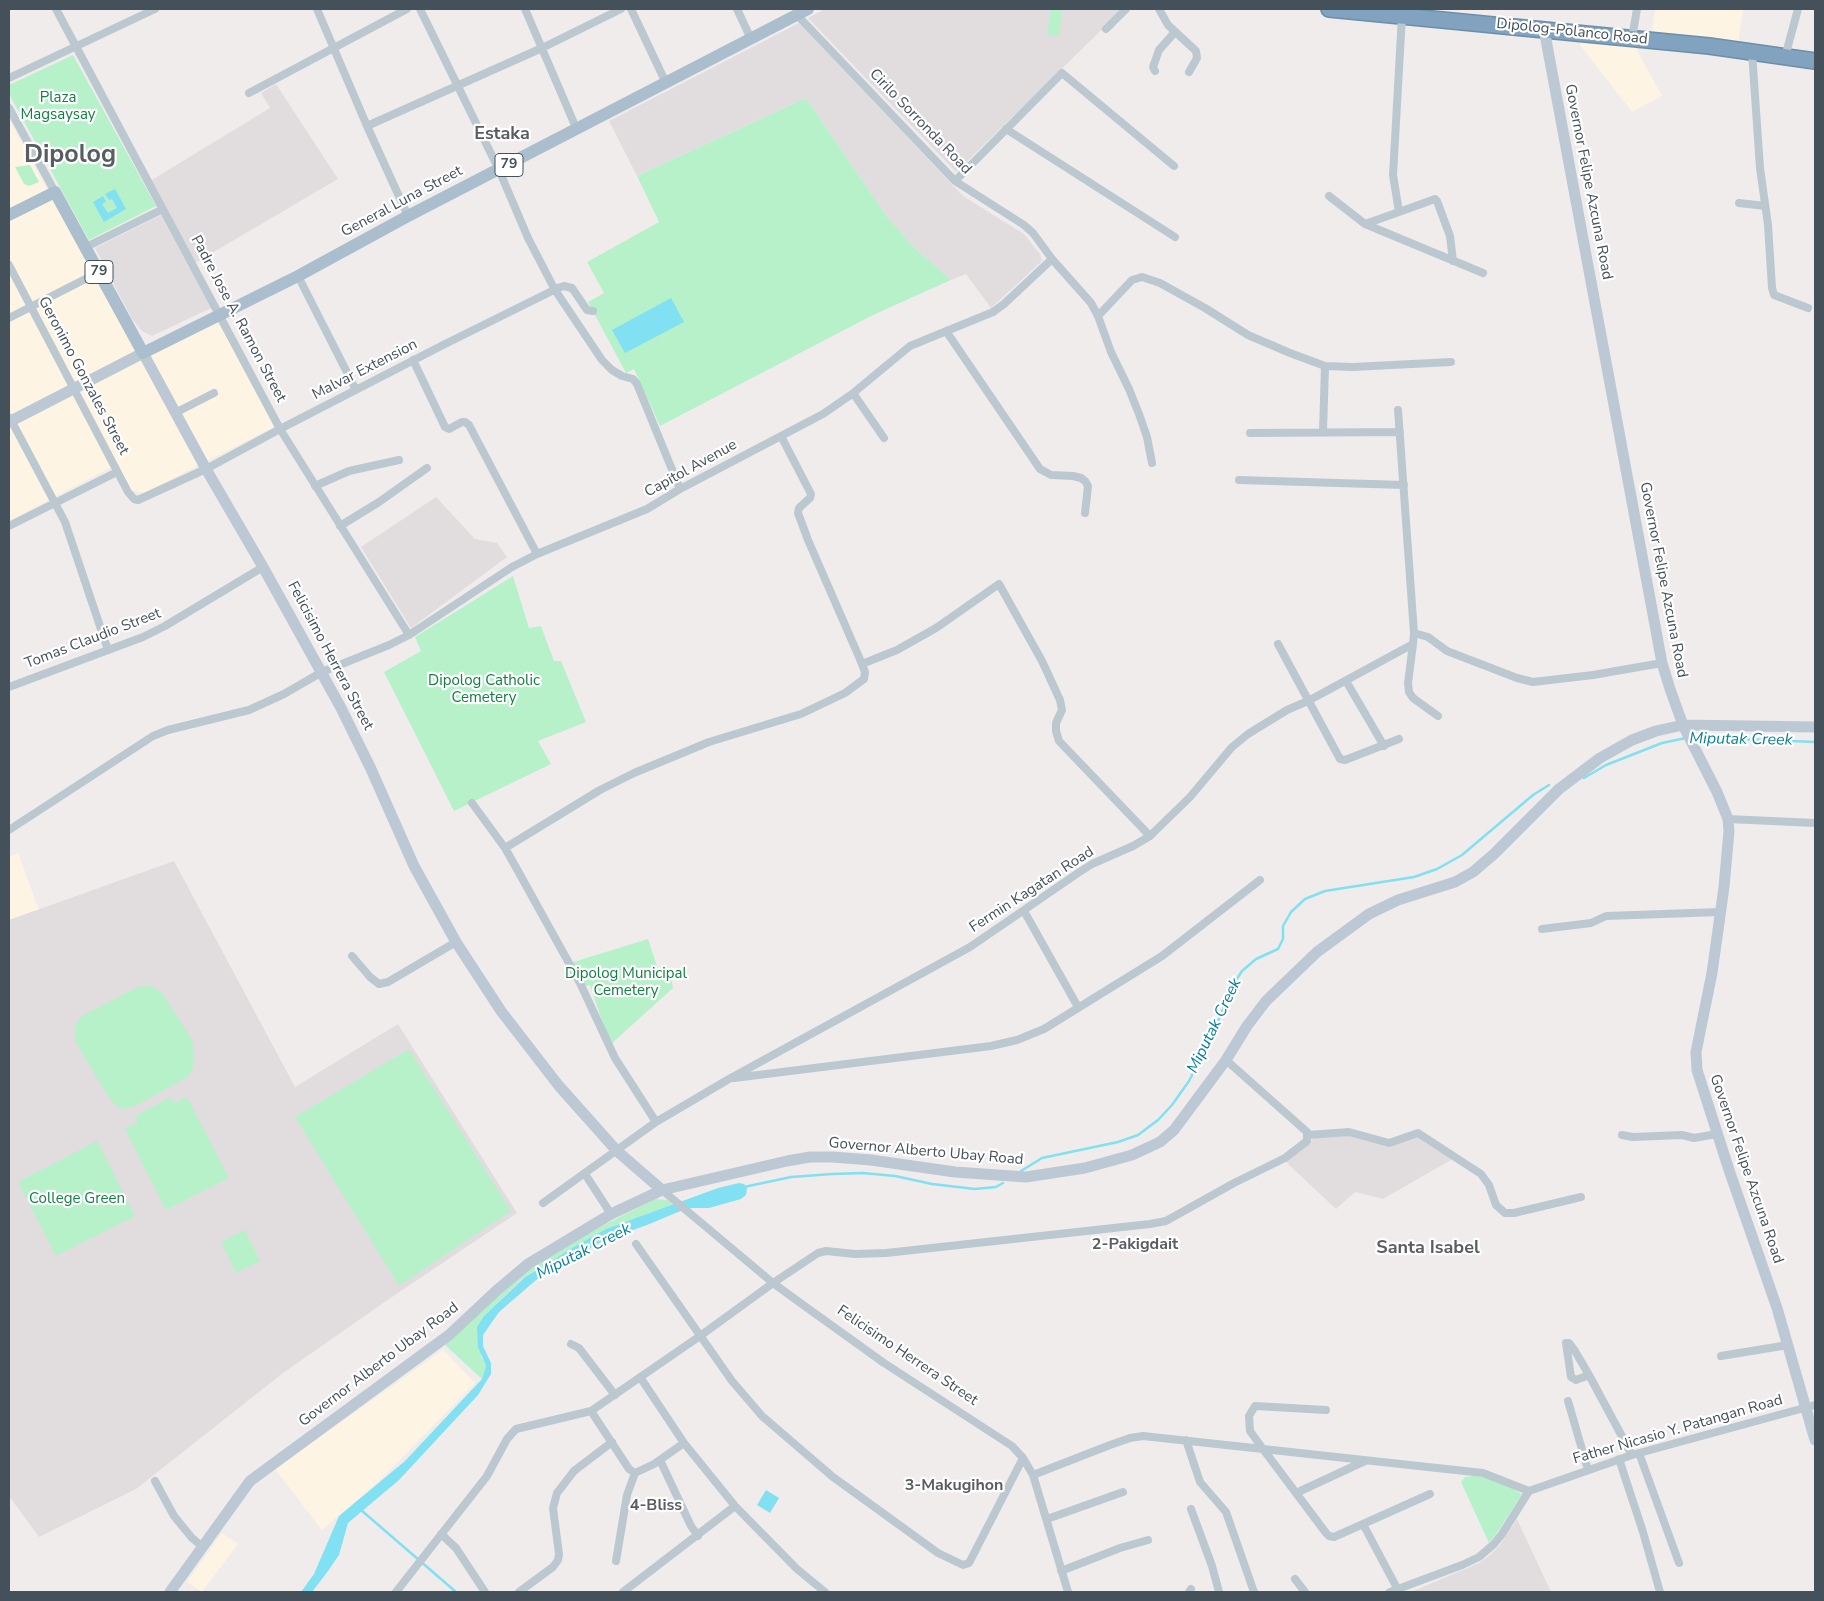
<!DOCTYPE html>
<style>
body{margin:0}
#map{position:relative;width:1824px;height:1601px;overflow:hidden;background:#f0ecec;font-family:"Nunito Sans",sans-serif}
canvas{display:block}
.frame{position:absolute;inset:0;border:10px solid #44515b;pointer-events:none}
</style>
<div id="map">
<canvas width="1824" height="1601"></canvas>
<div class="frame"></div>
</div>
<script>
const ctx = document.querySelector('canvas').getContext('2d');
ctx.lineJoin = 'round';
function paint(path, color) { ctx.fillStyle = color; ctx.fill(path, 'evenodd'); }
const shape = rows => new Path2D(rows.map(r => 'M' + r).join(''));
function strokePath(path, color, width, dash) { ctx.strokeStyle = color; ctx.lineWidth = width; ctx.lineCap = dash ? 'butt' : 'round'; ctx.setLineDash(dash || []); ctx.stroke(path); }
function drawText(font, color, halo, rows, align = 'center') {
  ctx.font = font + ' "Nunito Sans",sans-serif'; ctx.lineWidth = 4.5; ctx.setLineDash([]); ctx.textBaseline = 'middle'; ctx.strokeStyle = halo; ctx.fillStyle = color; for (const [text, x, y, turn = 0] of rows) {
    ctx.save(); ctx.translate(x, y); ctx.rotate((+turn || 0) * Math.PI / 180); ctx.textAlign = isNaN(turn) ? turn : align; if (halo) ctx.strokeText(text, 0, 0); ctx.fillText(text, 0, 0); ctx.restore();
  }
}
paint(shape([
 [1655,9,1743,9,1738,44,1652,31],
 [1580,36,1637,43,1637,50,1662,96,1632,112,1580,45],
 [9,119,138,356,218,321,276,426,144,493,131,490,117,464,9,521],
 [18,853,39,910,9,920,9,857],
 [443,1350,475,1383,378,1482,322,1530,275,1469],
 [222,1533,238,1544,202,1592,187,1582]
]), '#fdf4e3');
paint(shape([
 [825,9,1123,9,956,172,808,18],
 [799,23,963,196,1024,234,1040,254,1042,261,991,308,966,274,951,280,916,249,888,218,806,98,637,176,609,121],
 [276,84,338,179,195,263,150,181,270,108,261,93],
 [161,215,211,308,152,336,142,331,132,319,95,248],
 [436,497,475,539,497,543,507,557,411,628,361,547],
 [174,861,295,1087,398,1024,517,1213,389,1299,283,1373,136,1489,39,1537,9,1496,9,920],
 [1348,1134,1388,1144,1418,1135,1456,1157,1383,1199,1355,1192,1336,1209,1286,1162,1315,1137],
 [1517,1519,1551,1592,1411,1592,1479,1563,1491,1554,1500,1545]
]), '#e1ddde');
paint(shape([
 [1051,9,1060,9,1062,11,1059,34,1056,36,1047,35],
 [73,55,156,206,89,240,9,94,9,85],
 [806,98,888,218,916,249,951,280,873,315,660,426,634,369,626,373,588,302,604,293,587,262,659,222,637,176],
 [30,165,39,182,29,186,24,184,15,167],
 [513,576,529,628,541,626,554,661,561,661,586,722,538,741,551,764,454,811,384,672,421,651,415,637],
 [648,939,660,975,670,972,673,988,610,1045,590,985,583,987,570,963],
 [149,986,155,988,163,994,192,1040,194,1050,193,1067,188,1077,135,1106,125,1109,116,1106,109,1098,75,1041,76,1024,82,1016,138,987],
 [409,1049,511,1211,399,1286,295,1117],
 [171,1097,174,1103,187,1097,229,1178,166,1210,125,1129,138,1122,135,1116],
 [97,1141,135,1216,56,1256,18,1182],
 [655,1199,668,1200,673,1205,606,1229,577,1245,524,1277,484,1316,481,1356,486,1366,482,1379,445,1345,521,1273,596,1229],
 [245,1230,260,1261,236,1273,221,1242],
 [1474,1476,1487,1478,1505,1484,1522,1494,1497,1533,1489,1543,1461,1482,1465,1477]
]), '#b7f1ca');
paint(shape([
 [115,189,126,209,104,222,93,202,103,196,106,202,102,204,108,213,117,208,112,199,109,200,105,194],
 [671,298,684,322,625,353,612,330],
 [739,1183,744,1184,747,1188,746,1195,741,1199,709,1208,692,1208,678,1212,647,1225,605,1240,543,1274,499,1312,483,1335,483,1346,491,1363,491,1374,478,1395,399,1480,348,1523,339,1555,328,1571,312,1592,301,1592,314,1574,339,1516,405,1461,482,1379,486,1366,478,1347,477,1327,484,1316,525,1277,577,1245,606,1229,718,1188],
 [766,1490,779,1498,770,1513,757,1505]
]), '#81e0f1');
strokePath(shape([
 [1692,737,1815,742],
 [1584,778,1606,765,1662,743,1686,738],
 [1021,1171,1042,1158,1118,1142,1138,1135,1158,1120,1172,1105,1189,1081,1210,1040,1234,983,1242,971,1256,959,1278,949,1283,939,1283,926,1291,912,1305,899,1325,891,1414,877,1437,869,1462,855,1533,795,1549,785],
 [744,1187,791,1177,832,1174,863,1173,895,1176,932,1184,975,1189,996,1187,1003,1183],
 [361,1510,456,1592]
]), '#81e0f1', 2.5);
const highway = shape([
 [1329,9,1709,46,1815,61]
]);
strokePath(highway, '#6c8eab', 18);
strokePath(shape([
 [56,9,280,429,409,635],
 [317,9,367,126,408,216],
 [420,9,499,170,528,238,555,290,602,360,612,370,622,376,633,379,637,384,680,489],
 [525,9,577,130],
 [631,9,666,83],
 [737,9,751,39],
 [1159,9,1168,25,1196,51,1197,58,1189,72],
 [797,15,955,181,1024,225,1033,233,1052,259,1091,303,1098,316,1111,352,1129,389,1139,414,1147,437,1152,463],
 [1106,29,1126,9],
 [1632,38,1637,9],
 [1752,52,1760,168,1768,225,1772,288,1774,295,1808,308],
 [1785,57,1798,9],
 [1155,71,1153,67,1159,50,1175,32],
 [9,78,155,9],
 [249,93,407,9],
 [9,108,55,192],
 [367,126,542,48,621,9],
 [1006,129,1175,237],
 [955,181,1062,73,1174,166],
 [1329,196,1365,224,1483,273],
 [1739,203,1765,206],
 [1399,212,1435,199,1437,201,1450,236,1453,261],
 [1365,224,1399,212,1393,175,1402,16],
 [86,247,163,209],
 [9,265,128,492,134,499,138,500,206,469,280,429,443,345,558,288,564,286,572,288,587,310,593,311],
 [298,276,356,390],
 [1098,316,1132,280,1142,277,1160,283,1205,308,1248,335,1290,353,1325,366,1353,367,1451,362],
 [9,318,99,272],
 [946,331,1040,469,1051,475,1073,476,1081,478,1085,481,1088,486,1085,513],
 [413,360,445,427,449,429,462,422,465,422,469,425,537,554],
 [853,393,884,438],
 [175,413,214,393],
 [10,418,65,522,108,650],
 [1323,432,1325,366],
 [1250,433,1400,432],
 [1239,480,1404,485],
 [315,486,349,471,399,460],
 [9,526,117,472],
 [340,526,379,502,427,468],
 [1414,633,1428,637,1447,651,1517,678,1533,682,1593,675,1662,663],
 [1278,644,1340,759,1345,760,1399,739],
 [1413,644,1408,683,1409,692,1413,698,1438,716],
 [862,664,897,650,936,628,999,584,1042,661,1060,700,1062,710,1056,723,1056,731,1059,741,1150,836],
 [1346,681,1384,746],
 [9,687,143,637,165,626,263,567],
 [472,803,505,848,518,871,580,983,615,1058,656,1122],
 [1728,819,1815,823],
 [9,830,153,736,168,730,249,710,284,694,322,672,389,645,409,635,512,567,537,554,647,509,680,489,823,414,852,394,910,346,993,312,1004,304,1052,259],
 [505,848,600,790,634,773,709,742,801,714,845,693,864,679,865,672,859,657,808,540,798,513,799,508,810,498,811,494,781,436],
 [1024,911,1078,1007],
 [1542,929,1591,923,1606,916,1720,912],
 [352,956,370,977,379,984,388,982,456,942],
 [734,1078,991,1046,1017,1040,1044,1029,1162,956,1260,880],
 [1308,1135,1349,1132,1389,1143,1418,1133,1481,1174,1489,1185,1496,1205,1505,1213,1514,1213,1581,1197],
 [1622,1135,1633,1137,1682,1135,1694,1138,1717,1134],
 [585,1174,611,1214],
 [662,1190,773,1283,806,1307,884,1363,1012,1446,1023,1458,1033,1475,1068,1592],
 [543,1203,656,1122,729,1079,970,947,1078,873,1092,864,1133,846,1150,836,1190,797,1232,747,1248,734,1287,710,1308,701,1413,644,1414,633,1398,410],
 [636,1244,732,1381,762,1416,833,1477,938,1553,963,1565,969,1563,1023,1458],
 [571,1344,579,1348,615,1395],
 [1721,1356,1788,1345],
 [1589,1375,1576,1380,1571,1377,1566,1343,1569,1343,1575,1351,1589,1375,1632,1455],
 [640,1377,684,1443,735,1506,797,1569,825,1592],
 [1568,1401,1588,1470],
 [1326,1410,1255,1406,1249,1416,1250,1431,1263,1449,1483,1473,1529,1491],
 [591,1411,629,1469,635,1473,654,1464,684,1443],
 [1186,1440,1200,1482,1226,1512,1254,1592],
 [1639,1453,1679,1563],
 [1619,1459,1643,1532,1660,1592],
 [660,1460,691,1526,698,1536],
 [1033,1475,1110,1445,1130,1438,1143,1436,1263,1449,1326,1533,1329,1536,1334,1537,1430,1494],
 [155,1481,174,1516,192,1538,203,1547],
 [1296,1493,1365,1461],
 [1191,1509,1212,1566,1219,1592],
 [1047,1519,1123,1492],
 [1363,1524,1398,1590],
 [441,1534,456,1548,485,1592],
 [616,1561,627,1495,635,1473],
 [1061,1571,1120,1548,1148,1540],
 [1295,1579,1305,1592],
 [396,1592,487,1476,507,1439,516,1429,591,1411,700,1336,773,1283,818,1253,826,1251,855,1254,886,1253,1150,1224,1166,1221,1234,1183,1285,1158,1307,1141,1307,1132,1226,1060],
 [519,1592,553,1567,558,1560,559,1554,553,1508,557,1493,574,1471,612,1442],
 [623,1592,735,1506],
 [1189,1592,1191,1589],
 [1390,1592,1462,1565,1479,1557,1494,1544,1502,1534,1529,1491,1632,1455,1815,1405]
]), '#bcc8d0', 8);
strokePath(shape([
 [1544,29,1662,663,1670,689,1683,725,1717,792,1728,819,1729,831,1724,887,1712,973,1696,1052,1697,1070,1729,1170,1777,1308,1815,1440],
 [9,422,143,353,206,469,263,567,341,708,371,769,414,866,456,942,501,1011,559,1086,617,1151,662,1190],
 [170,1592,250,1481,449,1335,496,1291,528,1264,611,1214,662,1190,787,1161,810,1157,832,1157,871,1160,955,1172,1026,1177,1085,1168,1132,1155,1160,1142,1174,1130,1226,1060,1247,1026,1266,1001,1317,952,1369,914,1398,900,1455,882,1473,872,1494,854,1559,789,1600,758,1632,740,1656,731,1683,725,1815,727]
]), '#bcc9d5', 11);
strokePath(shape([
 [9,215,55,192,143,353,298,276,408,216,808,9]
]), '#aabece', 12);
strokePath(highway, '#81a3bf', 15);
for (const [x, y, w] of [
 [509,165,28],
 [99,272,28]
]) { const box = new Path2D(); box.roundRect(x - w / 2, y - 11.5, w, 23, 4); ctx.fillStyle = '#fff'; ctx.fill(box); strokePath(box, '#44515b', 1); }
drawText('bold 14px', '#44515b', null, [
 ["79",509,165],
 ["79",99,272]
]);
drawText('15px', '#44515b', '#fff', [
 ["Dipolog-Polanco Road",1572,32,6],
 ["Cirilo Sorronda Road",920,122,46],
 ["Governor Felipe Azcuna Road",1588,182,79],
 ["General Luna Street",402,202,-28],
 ["Padre Jose A. Ramon Street",238,319,62],
 ["Malvar Extension",365,370,-27],
 ["Geronimo Gonzales Street",83,376,62],
 ["Capitol Avenue",691,469,-29],
 ["Governor Felipe Azcuna Road",1663,580,79],
 ["Tomas Claudio Street",93,639,-21],
 ["Felicisimo Herrera Street",330,656,62],
 ["Fermin Kagatan Road",1032,890,-33],
 ["Governor Alberto Ubay Road",926,1152,5],
 ["Governor Felipe Azcuna Road",1746,1169,71],
 ["Felicisimo Herrera Street",907,1356,34],
 ["Governor Alberto Ubay Road",379,1365,-37],
 ["Father Nicasio Y. Patangan Road",1678,1430,-16]
]);
drawText('15px', '#118042', '#fff', [
 ["Plaza",58,98],
 ["Magsaysay",58,115],
 ["Dipolog Catholic",484,681],
 ["Cemetery",484,698],
 ["Dipolog Municipal",626,974],
 ["Cemetery",626,991],
 ["College Green",77,1199]
]);
drawText('italic 16px', '#068096', '#fff', [
 ["Miputak Creek",1741,740,1],
 ["Miputak Creek",1215,1026,-64],
 ["Miputak Creek",584,1252,-27]
]);
drawText('bold 16px', '#595d62', '#fff', [
 ["2-Pakigdait",1135,1245],
 ["3-Makugihon",954,1486],
 ["4-Bliss",656,1506]
]);
drawText('bold 18px', '#595d62', '#fff', [
 ["Estaka",502,135],
 ["Santa Isabel",1428,1249]
]);
drawText('bold 25px', '#595d62', '#fff', [
 ["Dipolog",70,156]
]);
</script>
